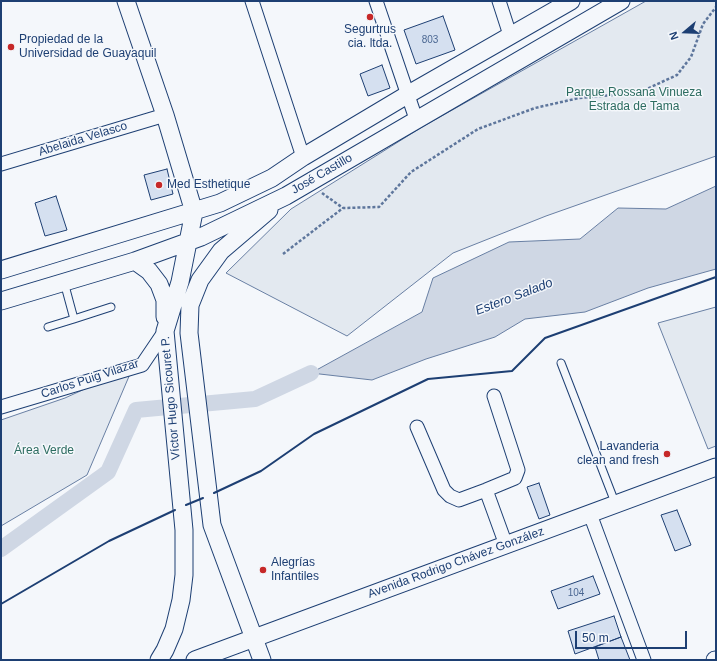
<!DOCTYPE html>
<meta charset="utf-8">
<style>
body{margin:0}
#map{position:relative;width:717px;height:661px;overflow:hidden;background:#f4f7fb;font-family:Helvetica,sans-serif}
canvas{display:block}
.frame{position:absolute;inset:0;border:2px solid #1d3f73;pointer-events:none}
.north{position:absolute;left:665px;top:12px;width:40px;height:40px;-webkit-text-stroke:3px #f4f7fb;paint-order:stroke;rotate:251deg;font-size:11px;font-weight:700;line-height:16px;text-align:center;color:#1d3f73}
.north::after{content:'';display:block;margin:auto;width:14px;height:18px;background:#1d3f73;clip-path:polygon(50% 0,100% 100%,50% 72%,0 100%)}
.scale{position:absolute;left:575px;top:631px;width:112px;height:18px;box-sizing:border-box;border:2px solid #1d3f73;border-top:0;padding-left:5px;font-size:12px;line-height:14px;white-space:nowrap;color:#1d3f73;-webkit-text-stroke:3px #f4f7fb;paint-order:stroke}
</style>
<div id="map">
<canvas width="717" height="661"></canvas>
<div class="frame"></div>
<div class="north">N</div>
<div class="scale">50 m</div>
</div>
<script>
const ctx = document.querySelector('canvas').getContext('2d');
ctx.lineJoin = 'round';
function paint(path, color) { ctx.fillStyle = color; ctx.fill(path, 'evenodd'); }
const shape = rows => new Path2D(rows.map(r => 'M' + r).join(''));
function strokePath(path, color, width, dash) { ctx.strokeStyle = color; ctx.lineWidth = width; ctx.lineCap = dash ? 'butt' : 'round'; ctx.setLineDash(dash || []); ctx.stroke(path); }
function drawText(font, color, halo, rows, align = 'center') {
  ctx.font = font + ' Helvetica,sans-serif'; ctx.lineWidth = 3; ctx.setLineDash([]); ctx.textBaseline = 'middle'; ctx.strokeStyle = halo; ctx.fillStyle = color; for (const [text, x, y, turn = 0] of rows) {
    ctx.save(); ctx.translate(x, y); ctx.rotate((+turn || 0) * Math.PI / 180); ctx.textAlign = isNaN(turn) ? turn : align; if (halo) ctx.strokeText(text, 0, 0); ctx.fillText(text, 0, 0); ctx.restore();
  }
}
const green = shape([
 [646,1,716,1,716,156,546,216,453,253,347,336,226,273,291,209,422,127,646,1],
 [716,307,716,446,708,449,658,323,716,307],
 [133,367,87,475,1,526,1,420,65,398,133,367]
]);
paint(green, '#e3e9f0');
strokePath(green, '#687fa3', 1);
const water = shape([
 [716,186,716,269,648,288,585,312,525,319,495,337,426,359,372,380,311,373,422,312,433,278,509,242,580,239,618,208,666,209,716,186]
]);
paint(water, '#cfd7e4');
strokePath(water, '#687fa3', 1);
strokePath(shape([
 [1,549,108,472,136,410,255,399,311,373]
]), '#cfd7e4', 16);
const building = shape([
 [443,16,455,50,416,64,404,30,443,16],
 [382,65,390,88,368,96,360,74,382,65],
 [167,169,173,194,151,200,144,175,167,169],
 [56,196,67,230,45,236,35,203,56,196],
 [539,483,550,515,539,519,527,487,539,483],
 [677,510,691,545,675,551,661,515,677,510],
 [593,576,600,594,558,609,551,591,593,576],
 [614,616,621,637,575,654,568,631,614,616],
 [621,637,630,660,599,660,595,647,621,637]
]);
paint(building, '#d5e0f0');
strokePath(building, '#1d3f73', 1);
const service = shape([
 [74,319,111,307],
 [48,327,74,319,64,282],
 [561,363,616,505]
]);
const minor = shape([
 [252,1,303,157],
 [376,1,416,119],
 [499,1,510,35],
 [1,164,165,115],
 [1,407,142,365,165,331],
 [417,427,444,490,450,496,459,500,486,490,515,478,518,470,494,396],
 [486,490,506,545],
 [590,514,644,660]
]);
const tertiary = shape([
 [126,1,165,115,194,212,180,282,165,331,184,530,184,575,181,600,174,629,165,650,159,660],
 [135,261,149,271,159,284,165,300,165,317],
 [1,270,220,203,272,178,303,157,407,95,571,1],
 [1,301,135,261,201,237,286,196,621,1],
 [195,660,716,467],
 [262,660,212,525,189,333,190,305,200,280,221,251,269,210],
 [715,660,716,660]
]);
strokePath(service, '#1d3f73', 9);
strokePath(minor, '#1d3f73', 15);
strokePath(tertiary, '#1d3f73', 19);
strokePath(shape([
 [322,193,343,208],
 [283,254,343,208,379,207,411,172,478,129,535,108,579,98,638,93,677,75,691,57,703,24,716,7]
]), '#5e769c', 2.5, [3, 2]);
strokePath(service, '#f4f7fb', 7);
strokePath(minor, '#f4f7fb', 13);
strokePath(tertiary, '#f4f7fb', 17);
strokePath(shape([
 [214,493,261,471,314,434,428,379,512,371,545,338,716,277],
 [186,505,203,498],
 [1,604,109,541,175,510]
]), '#1d3f73', 2);
for (const [x, y, r, color] of [
 [370,17,4,"#c62828"],
 [11,47,4,"#c62828"],
 [159,185,4,"#c62828"],
 [667,454,4,"#c62828"],
 [263,570,4,"#c62828"]
]) { const dot = new Path2D(); dot.arc(x, y, r, 0, 2 * Math.PI); ctx.fillStyle = color; ctx.fill(dot); strokePath(dot, '#f4f7fb', 1.5); }
drawText('10px', '#4b6792', null, [
 ["803",430,40],
 ["104",576,593]
]);
drawText('12px', '#1d3f73', '#f4f7fb', [
 ["Segurtrus",370,30,"center"],
 ["cia. ltda.",370,44,"center"],
 ["Propiedad de la",19,40],
 ["Universidad de Guayaquil",19,54],
 ["Med Esthetique",167,185],
 ["Lavanderia",659,447,"right"],
 ["clean and fresh",659,461,"right"],
 ["Alegrías",271,563],
 ["Infantiles",271,577]
], 'left');
drawText('12px', '#2c6c60', '#f4f7fb', [
 ["Parque Rossana Vinueza",634,93],
 ["Estrada de Tama",634,107],
 ["Área Verde",44,451]
]);
drawText('12px', '#1d3f73', '#f4f7fb', [
 ["Abelaida Velasco",83,139,-17],
 ["José Castillo",322,174,-30],
 ["Carlos Puig Vilazar",90,379,-18],
 ["Víctor Hugo Sicouret P.",171,398,-95],
 ["Avenida Rodrigo Chávez González",456,563,-20]
]);
drawText('italic 13px', '#1d3f73', '#f4f7fb', [
 ["Estero Salado",514,297,-21]
]);
</script>
